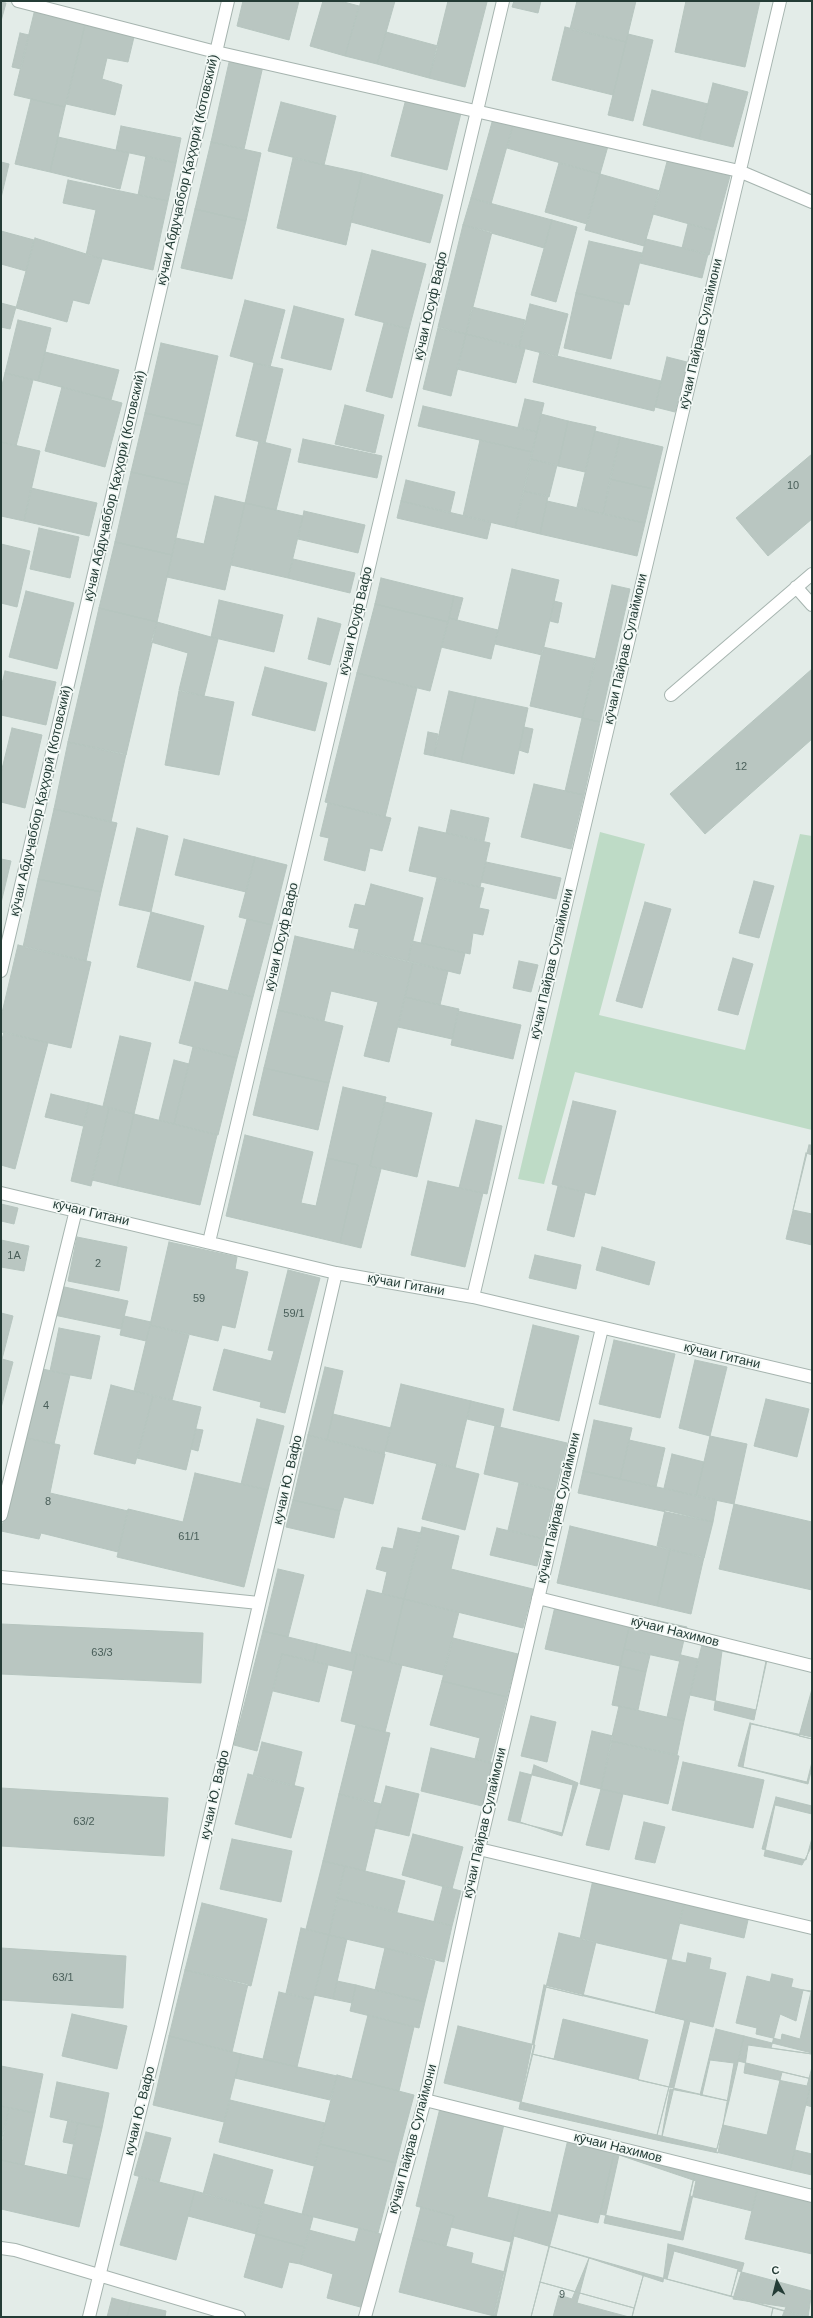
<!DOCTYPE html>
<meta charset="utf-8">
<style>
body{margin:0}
#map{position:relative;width:813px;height:2318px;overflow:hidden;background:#e3ece8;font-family:Helvetica,sans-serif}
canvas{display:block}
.frame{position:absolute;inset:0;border:2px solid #243c36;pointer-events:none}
.north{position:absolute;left:757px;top:2262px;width:40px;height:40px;-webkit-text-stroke:3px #f3f9f6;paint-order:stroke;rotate:353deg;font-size:11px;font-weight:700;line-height:16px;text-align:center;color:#243c36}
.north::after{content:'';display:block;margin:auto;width:14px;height:18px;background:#243c36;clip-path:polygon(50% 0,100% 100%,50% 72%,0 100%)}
</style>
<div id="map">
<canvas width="813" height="2318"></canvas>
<div class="frame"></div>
<div class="north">С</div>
</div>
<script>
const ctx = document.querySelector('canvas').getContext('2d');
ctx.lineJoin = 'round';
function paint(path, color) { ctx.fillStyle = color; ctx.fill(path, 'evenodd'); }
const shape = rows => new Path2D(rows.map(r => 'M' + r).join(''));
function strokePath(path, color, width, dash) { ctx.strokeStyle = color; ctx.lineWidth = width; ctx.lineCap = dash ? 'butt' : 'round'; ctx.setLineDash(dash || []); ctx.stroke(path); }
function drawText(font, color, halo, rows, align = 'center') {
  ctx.font = font + ' Helvetica,sans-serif'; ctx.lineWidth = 3.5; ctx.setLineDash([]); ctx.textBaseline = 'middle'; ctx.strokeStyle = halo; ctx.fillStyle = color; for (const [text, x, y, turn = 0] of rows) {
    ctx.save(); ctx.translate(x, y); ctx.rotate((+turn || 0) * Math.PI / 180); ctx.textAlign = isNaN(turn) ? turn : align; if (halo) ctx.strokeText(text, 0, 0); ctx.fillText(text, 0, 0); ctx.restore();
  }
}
paint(shape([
 [600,832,645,844,599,1015,745,1050,800,834,812,836,812,1130,575,1072,544,1184,518,1179]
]), '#bedbc6');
const building = shape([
 [243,1,299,1,289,40,237,26,243,1],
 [323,1,340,1,359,6,345,56,310,46,323,1],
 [361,1,395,1,377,64,345,56,361,1],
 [448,1,487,2,465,87,429,78,448,1],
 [514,1,541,1,538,13,512,7,514,1],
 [577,1,636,1,626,42,570,29,577,1],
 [686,1,760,1,745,67,675,52,686,1],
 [1,2,6,3,1,21,1,2],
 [35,9,86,21,65,107,14,95,35,9],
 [85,25,134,37,128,62,107,58,102,79,122,85,115,115,66,104,85,25],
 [565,27,626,42,613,95,552,80,565,27],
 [386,32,438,46,429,78,377,64,386,32],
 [20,33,29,35,21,69,12,67,20,33],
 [628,34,653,40,633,121,608,115,628,34],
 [230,58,263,66,244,149,211,142,230,58],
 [713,83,748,92,733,147,699,139,713,83],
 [652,90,708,104,699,139,643,125,652,90],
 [407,95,462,109,447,170,391,156,407,95],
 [31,99,65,107,50,172,15,164,31,99],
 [281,102,336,116,324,165,268,151,281,102],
 [494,115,514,121,491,204,471,198,494,115],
 [514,121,608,146,600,174,507,148,514,121],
 [121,126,181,138,176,163,116,150,121,126],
 [58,137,129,153,120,189,50,172,58,137],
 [211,142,261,153,246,221,195,209,211,142],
 [146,156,176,163,168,201,138,195,146,156],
 [293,158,362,173,346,245,277,228,293,158],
 [668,158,730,176,715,231,653,214,668,158],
 [1,162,9,164,1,198,1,162],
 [559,163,600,174,587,224,545,212,559,163],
 [362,173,443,195,430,243,351,222,362,173],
 [600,174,660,191,644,246,585,230,600,174],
 [68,180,168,201,153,270,86,255,96,210,63,203,68,180],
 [471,198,552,220,544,248,463,225,471,198],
 [195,209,246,221,232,279,181,268,195,209],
 [552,220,577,227,556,302,531,295,552,220],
 [688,224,715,231,709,255,682,248,688,224],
 [463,225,492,232,466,334,438,327,463,225],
 [1,231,34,240,26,271,1,264,1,231],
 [35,238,102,259,89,304,73,300,67,322,16,308,35,238],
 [646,239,708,254,702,278,640,263,646,239],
 [589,241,642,253,629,305,576,293,589,241],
 [372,250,426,264,409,329,355,315,372,250],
 [576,293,624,304,611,359,564,348,576,293],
 [245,300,285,310,270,367,230,356,245,300],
 [1,303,16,307,10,329,1,327,1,303],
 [530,304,568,314,557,357,519,347,530,304],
 [294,306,344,319,331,370,281,358,294,306],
 [472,307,525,320,519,347,466,334,472,307],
 [18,320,51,328,38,381,5,373,18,320],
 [384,323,409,329,392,398,366,391,384,323],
 [438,328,466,334,451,396,423,389,438,328],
 [466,334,525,349,516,383,457,369,466,334],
 [161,343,218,356,202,426,145,413,161,343],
 [45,352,119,370,111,400,38,381,45,352],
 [540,352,661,381,654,411,533,382,540,352],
 [667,357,687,362,675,412,655,407,667,357],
 [254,363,283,369,265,443,236,436,254,363],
 [5,373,33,380,16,446,1,442,1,389,5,373],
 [62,387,122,403,105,467,45,451,62,387],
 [525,399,544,403,537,432,518,427,525,399],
 [345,405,384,415,375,453,335,444,345,405],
 [423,406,537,432,532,452,418,426,423,406],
 [145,413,202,426,188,485,131,472,145,413],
 [541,414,568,421,558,466,531,459,541,414],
 [568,421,596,427,585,472,558,466,568,421],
 [595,431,620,437,603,514,577,507,595,431],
 [620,437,663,447,653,489,610,479,620,437],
 [303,439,382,456,377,478,298,462,303,439],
 [480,440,532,452,515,528,463,516,480,440],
 [259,441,291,449,276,510,245,503,259,441],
 [1,442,40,451,24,521,1,516,1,442],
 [812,454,812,519,768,556,736,518,812,454],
 [531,459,557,465,549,497,524,491,531,459],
 [131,472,188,485,172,555,115,542,131,472],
 [610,479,653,489,645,523,603,514,610,479],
 [406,480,455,492,450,513,401,501,406,480],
 [31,488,97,503,89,536,24,521,31,488],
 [524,491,548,496,540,534,515,528,524,491],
 [215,496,245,503,225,590,167,577,176,538,204,544,215,496],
 [401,501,491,522,487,539,397,518,401,501],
 [547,501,645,523,637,556,540,534,547,501],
 [245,503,303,516,288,578,231,565,245,503],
 [304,511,365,525,358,553,298,539,304,511],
 [39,528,79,537,70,578,30,569,39,528],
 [115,542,172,555,157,622,99,608,115,542],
 [1,544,30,551,17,607,1,603,1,544],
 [293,559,355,573,350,593,288,578,293,559],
 [512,569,559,580,542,655,495,644,512,569],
 [381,578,454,596,448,622,375,604,381,578],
 [612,585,630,589,600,722,582,718,612,585],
 [26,591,74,603,57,669,9,657,26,591],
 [454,596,463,598,457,620,449,618,454,596],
 [219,600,283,615,274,652,211,637,219,600],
 [554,601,562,603,558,623,550,621,554,601],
 [375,604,448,622,430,691,357,673,375,604],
 [99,608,157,622,126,755,68,742,99,608],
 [318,618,341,624,330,665,308,659,318,618],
 [449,618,498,630,491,659,441,647,449,618],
 [157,622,218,639,204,696,179,690,188,653,151,642,157,622],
 [543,647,596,659,582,718,530,706,543,647],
 [265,667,327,683,315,731,252,715,265,667],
 [812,669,812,739,705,834,670,794,812,669],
 [5,671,56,682,46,725,1,715,1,688,5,671],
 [357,673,417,688,385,817,325,802,357,673],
 [179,691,234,702,219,775,165,765,179,691],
 [449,691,476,697,461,762,434,756,449,691],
 [476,697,528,708,514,774,461,762,476,697],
 [582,718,600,722,584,795,565,791,582,718],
 [524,727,533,729,528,753,519,750,524,727],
 [12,728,42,735,25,808,1,802,1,773,12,728],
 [428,732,438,734,434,756,424,754,428,732],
 [68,742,126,754,111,822,54,809,68,742],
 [534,784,584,795,571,849,521,837,534,784],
 [328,803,391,818,382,851,370,848,365,871,324,860,329,838,320,836,328,803],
 [54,809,117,823,101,892,38,879,54,809],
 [451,810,489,818,484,841,446,833,451,810],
 [419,827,490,843,480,887,409,871,419,827],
 [137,828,168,836,151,912,119,905,137,828],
 [184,839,255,857,246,892,175,875,184,839],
 [255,857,287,865,272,925,239,917,255,857],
 [1,859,11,861,1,903,1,859],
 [486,862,561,878,556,899,481,882,486,862],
 [437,878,484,888,479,908,489,910,483,935,473,933,470,954,421,943,437,878],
 [38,879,101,892,86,961,23,947,38,879],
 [754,881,774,886,759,938,739,933,754,881],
 [371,884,423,898,408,961,354,949,359,929,349,927,355,904,365,906,371,884],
 [645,902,671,909,642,1008,616,1001,645,902],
 [151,912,204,926,190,981,137,967,151,912],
 [247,919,272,925,253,997,228,991,247,919],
 [295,936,413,963,389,1062,364,1056,378,1002,331,991,324,1021,278,1010,295,936],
 [412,941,465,953,460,974,408,961,412,941],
 [18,945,91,962,71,1048,1,1032,1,1017,18,945],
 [733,958,753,964,738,1015,718,1010,733,958],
 [519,961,538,965,531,992,513,988,519,961],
 [413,963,448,971,440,1005,405,997,413,963],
 [195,982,253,997,237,1058,179,1043,195,982],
 [405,997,459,1009,452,1039,398,1027,405,997],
 [278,1010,343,1026,329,1083,264,1068,278,1010],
 [458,1011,521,1025,513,1059,451,1045,458,1011],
 [4,1032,48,1043,15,1169,1,1165,1,1043,4,1032],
 [120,1036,151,1043,134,1114,103,1106,120,1036],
 [193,1047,237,1058,218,1135,174,1124,193,1047],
 [174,1060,189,1064,174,1124,159,1120,174,1060],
 [264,1068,329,1083,318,1130,253,1115,264,1068],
 [343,1087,386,1097,370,1166,381,1169,361,1248,340,1243,358,1165,327,1158,343,1087],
 [51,1094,89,1103,83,1126,45,1117,51,1094],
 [573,1101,616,1111,595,1195,552,1184,573,1101],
 [385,1102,432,1113,417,1177,370,1166,385,1102],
 [89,1103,109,1108,91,1186,71,1181,89,1103],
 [109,1108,134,1114,117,1186,92,1180,109,1108],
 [134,1114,217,1135,200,1205,117,1186,134,1114],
 [476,1120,502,1126,487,1194,459,1188,476,1120],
 [245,1135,313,1152,301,1203,316,1206,327,1158,358,1165,340,1243,226,1216,245,1135],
 [809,1145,812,1145,812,1245,786,1239,809,1145],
 [806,1153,812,1155,812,1214,793,1210,806,1153],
 [428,1181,483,1193,465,1267,411,1255,428,1181],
 [558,1186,585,1192,574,1237,547,1230,558,1186],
 [1,1204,18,1208,14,1224,1,1221,1,1204],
 [77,1237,127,1247,119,1291,68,1281,77,1237],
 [1,1240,29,1246,24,1271,1,1267,1,1240],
 [169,1242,237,1257,235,1269,248,1272,235,1328,222,1325,218,1341,150,1325,169,1242],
 [602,1247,655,1262,649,1285,596,1270,602,1247],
 [535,1255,581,1265,576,1289,529,1278,535,1255],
 [288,1270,320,1278,285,1413,260,1407,261,1402,213,1390,224,1349,271,1361,274,1351,268,1350,288,1270],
 [60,1286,128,1301,121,1329,54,1315,60,1286],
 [1,1313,13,1316,2,1359,13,1362,1,1408,1,1313],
 [124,1316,151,1322,146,1341,120,1335,124,1316],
 [150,1325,189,1335,172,1400,134,1391,150,1325],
 [533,1325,579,1336,559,1421,513,1410,533,1325],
 [59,1328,100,1336,91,1379,50,1371,59,1328],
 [614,1340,675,1354,660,1418,599,1404,614,1340],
 [695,1360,727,1367,710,1436,679,1428,695,1360],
 [325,1367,343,1371,327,1440,308,1435,325,1367],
 [38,1368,70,1375,54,1444,22,1437,38,1368],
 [401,1384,471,1401,455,1468,385,1451,401,1384],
 [111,1385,153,1396,135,1464,94,1454,111,1385],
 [153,1396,201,1407,186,1470,137,1458,153,1396],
 [766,1399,809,1409,797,1457,754,1446,766,1399],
 [471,1401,504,1409,500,1427,467,1419,471,1401],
 [333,1414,391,1428,384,1454,327,1440,333,1414],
 [257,1419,284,1426,268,1490,241,1484,257,1419],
 [594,1420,632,1428,620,1479,583,1471,594,1420],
 [495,1426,567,1443,555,1491,484,1474,495,1426],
 [196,1429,203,1430,198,1451,191,1449,196,1429],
 [308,1435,385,1454,373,1504,344,1497,340,1511,293,1500,308,1435],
 [710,1436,747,1444,734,1504,696,1496,710,1436],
 [22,1437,60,1445,50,1493,128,1511,118,1552,41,1533,39,1539,1,1531,22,1437],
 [629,1440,665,1448,656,1487,620,1479,629,1440],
 [672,1454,704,1462,696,1496,664,1488,672,1454],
 [437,1463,479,1474,465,1530,422,1519,437,1463],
 [583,1471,717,1500,713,1522,578,1493,583,1471],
 [195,1473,268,1490,244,1587,117,1557,128,1509,183,1522,195,1473],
 [519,1483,555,1491,544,1539,508,1530,519,1483],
 [293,1500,340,1511,334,1538,286,1527,293,1500],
 [734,1504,812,1522,812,1590,719,1569,734,1504],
 [665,1510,713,1522,704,1558,657,1546,665,1510],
 [570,1526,670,1550,657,1606,557,1583,570,1526],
 [422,1527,459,1536,451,1569,533,1589,523,1628,404,1599,422,1527],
 [398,1528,421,1533,404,1599,382,1594,387,1572,376,1569,382,1547,393,1549,398,1528],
 [497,1528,544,1539,537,1566,490,1555,497,1528],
 [670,1550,704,1557,691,1614,657,1606,670,1550],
 [278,1569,304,1575,288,1637,263,1631,278,1569],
 [367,1590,404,1599,389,1662,351,1652,367,1590],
 [557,1598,632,1615,620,1666,545,1649,557,1598],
 [404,1599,459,1612,443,1675,389,1662,404,1599],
 [632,1615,687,1627,679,1661,624,1649,632,1615],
 [1,1624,203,1633,201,1683,1,1674,1,1624],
 [263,1631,317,1644,313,1661,282,1654,257,1751,234,1745,263,1631],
 [704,1636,769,1651,756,1710,690,1695,704,1636],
 [453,1638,518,1654,507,1697,442,1681,453,1638],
 [317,1644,357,1654,353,1671,313,1661,317,1644],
 [624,1649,650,1655,646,1672,620,1666,624,1649],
 [722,1651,766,1661,754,1720,714,1710,722,1651],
 [282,1654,328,1665,319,1702,273,1691,282,1654],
 [357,1654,402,1665,385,1732,341,1721,357,1654],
 [681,1655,698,1659,684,1721,667,1717,681,1655],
 [620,1666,646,1672,638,1710,612,1705,620,1666],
 [442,1681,507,1697,490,1763,475,1759,480,1738,430,1725,442,1681],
 [812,1689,812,1739,799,1736,812,1689],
 [619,1706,684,1721,677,1755,611,1741,619,1706],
 [531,1716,556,1722,547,1762,521,1756,531,1716],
 [750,1723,812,1739,812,1767,808,1784,738,1766,750,1723],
 [751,1724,812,1737,812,1762,807,1782,743,1767,751,1724],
 [356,1725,390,1733,373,1803,339,1794,356,1725],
 [592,1731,613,1736,601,1789,580,1784,592,1731],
 [611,1741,679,1756,668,1804,601,1789,611,1741],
 [262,1742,302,1752,294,1786,253,1776,262,1742],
 [431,1748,492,1763,482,1806,421,1791,431,1748],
 [683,1762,764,1780,753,1828,672,1810,683,1762],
 [534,1765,578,1783,562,1836,520,1822,534,1765],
 [520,1772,573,1785,562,1833,508,1820,520,1772],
 [248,1774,304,1788,291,1838,235,1824,248,1774],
 [386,1786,419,1794,409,1836,375,1828,386,1786],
 [1,1788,168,1798,164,1856,1,1846,1,1788],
 [601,1789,623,1794,609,1850,586,1845,601,1789],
 [339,1794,381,1804,365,1871,323,1861,339,1794],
 [776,1797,812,1806,812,1838,806,1860,762,1849,776,1797],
 [775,1805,812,1814,812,1846,802,1865,764,1856,775,1805],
 [644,1822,665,1827,655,1863,635,1859,644,1822],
 [413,1834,463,1847,452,1889,402,1875,413,1834],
 [232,1839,292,1851,281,1902,220,1889,232,1839],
 [323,1861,345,1866,329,1935,306,1929,323,1861],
 [345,1866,405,1881,397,1912,337,1898,345,1866],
 [594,1875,686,1896,671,1960,580,1939,594,1875],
 [443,1886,461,1891,452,1926,434,1921,443,1886],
 [686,1896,750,1911,744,1938,679,1923,686,1896],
 [337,1898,452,1926,444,1962,329,1935,337,1898],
 [202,1903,267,1919,251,1986,185,1970,202,1903],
 [301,1928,329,1935,313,2000,286,1993,301,1928],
 [559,1933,596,1942,583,1996,546,1987,559,1933],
 [329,1935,347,1939,333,1999,314,1995,329,1935],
 [1,1948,126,1956,123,2008,1,2000,1,1948],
 [385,1948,435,1961,425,2002,375,1990,385,1948],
 [688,1953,711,1958,709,1969,726,1973,713,2027,655,2013,668,1959,686,1963,688,1953],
 [185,1970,248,1984,232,2052,169,2036,185,1970],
 [772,1974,793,1979,791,1987,811,1992,800,2039,782,2034,781,2040,756,2034,757,2028,736,2023,747,1976,770,1982,772,1974],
 [337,1981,356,1985,352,2003,333,1999,337,1981],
 [356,1985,425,2002,419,2028,350,2011,356,1985],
 [544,1985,690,2021,661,2141,519,2109,544,1985],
 [546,1987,685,2020,669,2087,638,2080,648,2040,563,2019,554,2059,532,2054,546,1987],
 [803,1990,812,1991,812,2054,771,2048,780,2014,796,2021,803,1990],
 [279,1992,313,2000,297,2067,263,2059,279,1992],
 [72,2014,127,2026,117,2069,62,2056,72,2014],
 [368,2015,414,2027,399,2091,352,2079,368,2015],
 [458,2026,535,2045,521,2102,444,2083,458,2026],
 [716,2029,744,2036,729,2101,700,2095,716,2029],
 [169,2036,241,2054,224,2122,153,2105,169,2036],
 [744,2036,812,2053,812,2079,738,2061,744,2036],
 [748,2045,812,2054,812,2067,807,2086,744,2073,748,2045],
 [241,2054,337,2076,330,2100,235,2078,241,2054],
 [532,2054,669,2087,657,2135,521,2102,532,2054],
 [710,2060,734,2063,718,2153,661,2141,670,2089,702,2095,710,2060],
 [1,2066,43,2074,35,2113,1,2106,1,2066],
 [782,2072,812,2079,790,2170,716,2152,723,2125,767,2135,782,2072],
 [337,2075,414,2095,396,2163,320,2144,337,2075],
 [812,2080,812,2107,806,2105,812,2080],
 [57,2082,109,2093,102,2128,50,2117,57,2082],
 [669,2087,729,2101,717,2149,657,2135,669,2087],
 [230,2100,325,2123,314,2166,219,2142,230,2100],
 [441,2104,505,2120,487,2197,520,2205,511,2242,451,2227,454,2216,416,2206,441,2104],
 [1,2106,9,2108,2,2143,1,2143,1,2106],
 [9,2108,35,2113,24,2165,1,2160,1,2142,9,2108],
 [68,2120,78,2123,73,2144,63,2142,68,2120],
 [78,2123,102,2128,90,2180,67,2175,78,2123],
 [146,2132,171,2138,159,2182,134,2175,146,2132],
 [569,2135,616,2145,598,2223,551,2212,569,2135],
 [320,2144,396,2163,378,2233,302,2214,320,2144],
 [616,2145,697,2164,681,2232,600,2214,616,2145],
 [795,2150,812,2154,812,2175,790,2170,795,2150],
 [214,2154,273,2170,262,2209,203,2194,214,2154],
 [619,2155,696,2181,683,2240,604,2223,619,2155],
 [1,2160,90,2180,79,2227,1,2209,1,2160],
 [697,2164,760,2179,752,2211,690,2196,697,2164],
 [139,2177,195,2191,176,2260,120,2245,139,2177],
 [759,2182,812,2194,812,2254,745,2239,759,2182],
 [195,2191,262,2209,256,2234,188,2216,195,2191],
 [264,2204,313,2217,305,2247,256,2234,264,2204],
 [520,2205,558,2214,531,2317,493,2317,520,2205],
 [421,2207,454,2216,446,2246,413,2238,421,2207],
 [359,2228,384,2235,364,2308,327,2298,333,2274,300,2264,309,2230,355,2242,359,2228],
 [256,2234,305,2247,300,2264,289,2262,282,2288,244,2277,256,2234],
 [514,2236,589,2258,572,2299,559,2295,553,2317,496,2317,514,2236],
 [413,2238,473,2253,471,2263,505,2272,494,2316,399,2292,413,2238],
 [668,2244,744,2263,733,2299,786,2307,782,2317,629,2317,577,2303,589,2258,663,2282,668,2244],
 [549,2246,644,2273,634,2308,540,2282,549,2246],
 [674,2251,738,2269,731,2296,667,2279,674,2251],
 [738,2271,812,2291,808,2317,731,2296,738,2271],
 [644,2273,773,2308,771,2317,632,2317,644,2273],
 [540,2282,634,2308,632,2317,531,2317,540,2282],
 [112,2298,131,2303,127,2317,107,2317,112,2298],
 [131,2303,166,2311,165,2317,127,2317,131,2303],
 [773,2308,802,2316,804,2317,771,2317,773,2308]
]);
paint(building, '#b9c6c1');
strokePath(building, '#b6c5bf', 1);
const service = shape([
 [18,1,216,52,739,171]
]);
const minor = shape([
 [739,171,812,202],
 [796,587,812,605],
 [671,695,812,574],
 [1,971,228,1],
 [1,1193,336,1273,473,1297,812,1377],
 [209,1242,503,1],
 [473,1297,780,1],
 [1,1515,76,1210],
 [1,1577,259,1603],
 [538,1598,812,1666],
 [479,1849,812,1928],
 [425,2100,812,2196],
 [1,2248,15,2250,239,2317],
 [89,2317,161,2027,336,1273],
 [365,2317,425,2100,479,1849,602,1328]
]);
strokePath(service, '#a6b4af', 14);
strokePath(minor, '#a6b4af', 14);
strokePath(service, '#fff', 12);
strokePath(minor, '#fff', 12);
drawText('11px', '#495e59', null, [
 ["10",793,486],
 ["12",741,767],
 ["1А",14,1256],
 ["2",98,1264],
 ["59",199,1299],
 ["59/1",294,1314],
 ["4",46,1406],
 ["8",48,1502],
 ["61/1",189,1537],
 ["63/3",102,1653],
 ["63/2",84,1822],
 ["63/1",63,1978],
 ["9",562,2295]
]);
drawText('13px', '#243c36', '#f3f9f6', [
 ["кӯчаи Абдуҷаббор Қаҳҳорӣ (Котовский)",188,170,-77],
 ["кӯчаи Юсуф Вафо",431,306,-77],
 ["кӯчаи Пайрав Сулаймони",701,334,-77],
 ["кӯчаи Абдуҷаббор Қаҳҳорӣ (Котовский)",115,486,-77],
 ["кӯчаи Юсуф Вафо",356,621,-77],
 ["кӯчаи Пайрав Сулаймони",626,649,-77],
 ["кӯчаи Абдуҷаббор Қаҳҳорӣ (Котовский)",41,801,-77],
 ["кӯчаи Юсуф Вафо",282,937,-77],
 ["кӯчаи Пайрав Сулаймони",552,964,-77],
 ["кӯчаи Гитани",91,1213,13],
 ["кӯчаи Гитани",406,1285,10],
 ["кӯчаи Гитани",722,1356,13],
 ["кучаи Ю. Вафо",288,1480,-77],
 ["кӯчаи Пайрав Сулаймони",559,1508,-77],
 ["кӯчаи Нахимов",675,1632,14],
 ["кучаи Ю. Вафо",215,1795,-77],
 ["кӯчаи Пайрав Сулаймони",485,1823,-77],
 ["кучаи Ю. Вафо",140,2111,-76],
 ["кӯчаи Пайрав Сулаймони",413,2139,-75],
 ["кӯчаи Нахимов",618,2148,14]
]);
</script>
